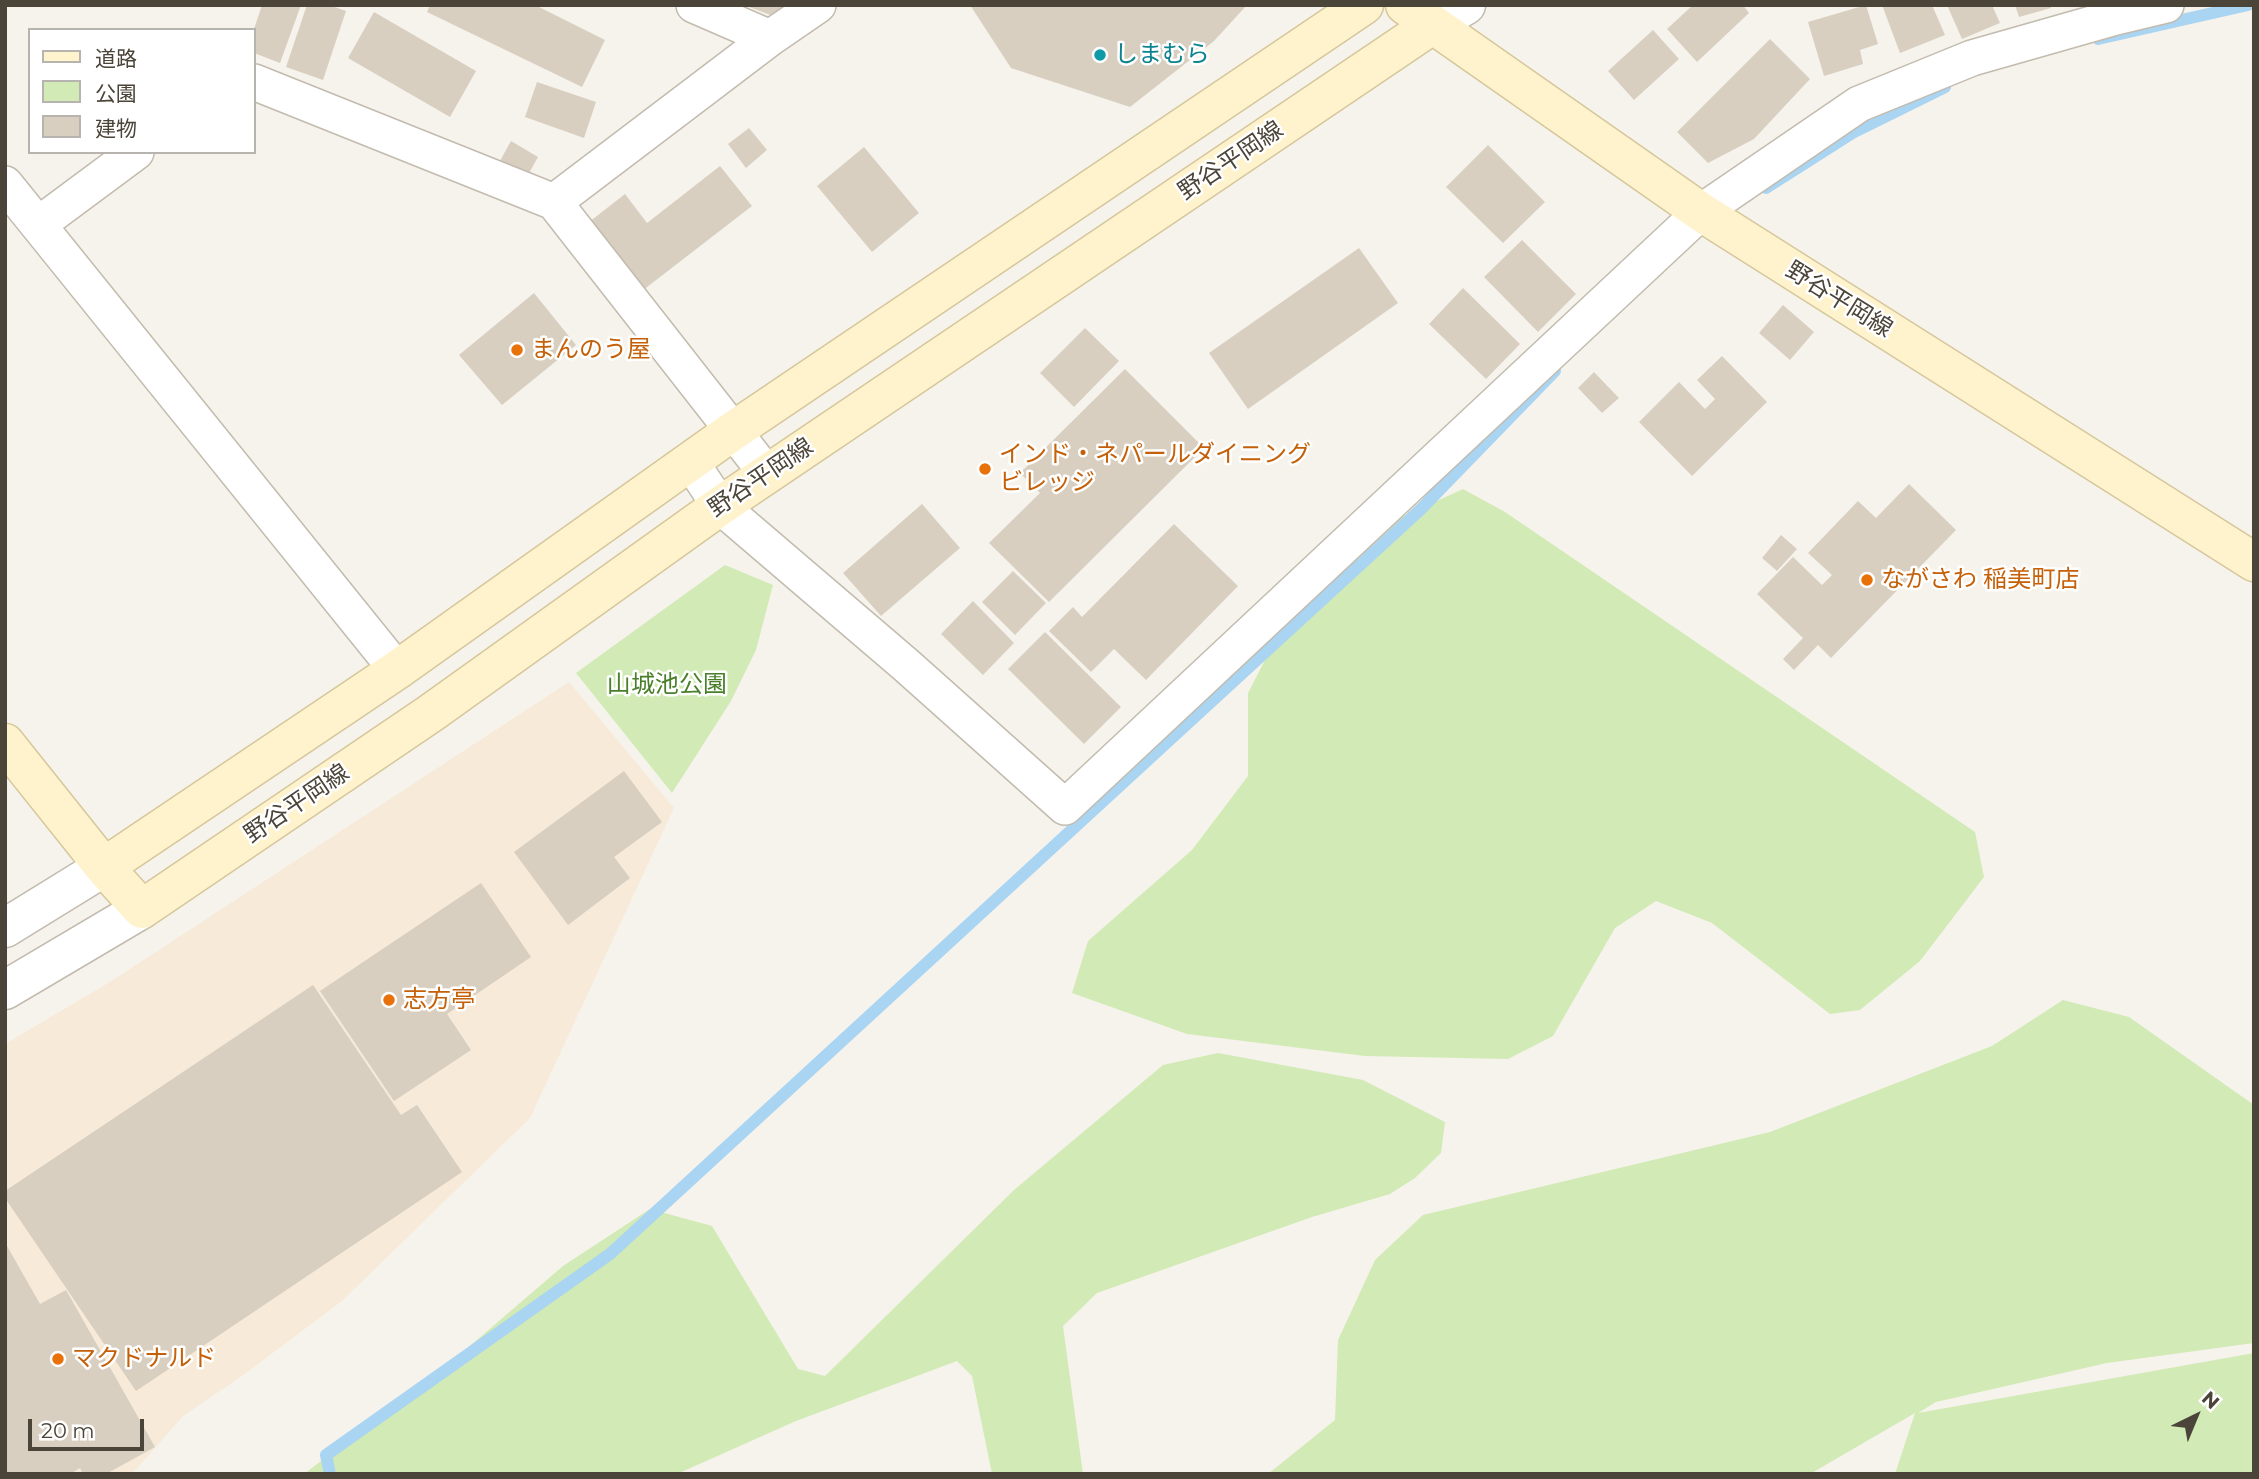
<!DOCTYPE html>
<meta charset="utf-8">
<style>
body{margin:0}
#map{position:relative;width:2259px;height:1479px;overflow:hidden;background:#f6f3ec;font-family:Montserrat,"Noto Sans JP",sans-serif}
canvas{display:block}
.frame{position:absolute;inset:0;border:7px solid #4b4439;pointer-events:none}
.legend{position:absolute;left:28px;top:28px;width:228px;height:126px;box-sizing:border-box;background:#fff;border:2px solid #b7b4b0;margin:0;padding:9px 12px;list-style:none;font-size:21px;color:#4b4439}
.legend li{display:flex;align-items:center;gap:14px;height:35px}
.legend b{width:35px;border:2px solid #b7b4b0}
.north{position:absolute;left:2161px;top:1381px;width:70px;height:70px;-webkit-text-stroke:5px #fff;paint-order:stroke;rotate:43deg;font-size:19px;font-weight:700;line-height:28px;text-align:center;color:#4b4439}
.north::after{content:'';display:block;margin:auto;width:24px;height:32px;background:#4b4439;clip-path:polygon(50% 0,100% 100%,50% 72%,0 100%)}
.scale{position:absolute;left:28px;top:1419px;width:116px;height:32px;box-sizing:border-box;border:4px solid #4b4439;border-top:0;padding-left:9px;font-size:21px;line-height:24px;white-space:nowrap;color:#4b4439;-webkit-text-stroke:5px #fff;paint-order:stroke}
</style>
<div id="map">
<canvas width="2259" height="1479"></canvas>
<div class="frame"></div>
<ul class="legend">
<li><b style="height:9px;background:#fff3cd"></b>道路</li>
<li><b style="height:19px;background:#d2eab5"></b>公園</li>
<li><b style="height:19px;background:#d8cfc1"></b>建物</li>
</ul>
<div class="north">N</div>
<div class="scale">20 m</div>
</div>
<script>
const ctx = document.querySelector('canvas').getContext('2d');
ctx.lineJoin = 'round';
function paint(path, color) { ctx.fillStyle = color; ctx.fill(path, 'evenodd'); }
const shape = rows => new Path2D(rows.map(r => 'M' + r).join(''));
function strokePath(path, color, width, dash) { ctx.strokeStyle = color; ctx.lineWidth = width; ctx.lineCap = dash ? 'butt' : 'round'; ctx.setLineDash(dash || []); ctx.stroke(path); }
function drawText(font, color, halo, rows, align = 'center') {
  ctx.font = font + ' Montserrat,"Noto Sans JP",sans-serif'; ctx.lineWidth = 5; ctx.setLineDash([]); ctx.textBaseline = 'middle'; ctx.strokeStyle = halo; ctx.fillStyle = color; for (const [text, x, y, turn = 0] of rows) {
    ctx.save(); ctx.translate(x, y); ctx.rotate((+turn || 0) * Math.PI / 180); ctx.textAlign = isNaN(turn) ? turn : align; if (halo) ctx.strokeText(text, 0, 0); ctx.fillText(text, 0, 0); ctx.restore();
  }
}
paint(shape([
 [569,682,674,808,530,1118,342,1301,242,1376,183,1416,132,1474,5,1474,5,1044,110,982]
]), '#f7ead8');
paint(shape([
 [1463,489,1505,512,1975,832,1984,877,1920,961,1860,1010,1830,1014,1712,923,1656,901,1615,928,1553,1036,1508,1059,1365,1056,1187,1034,1072,993,1088,941,1192,850,1248,776,1248,693,1283,625,1342,554,1402,517],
 [725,565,773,585,756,650,731,701,672,793,576,673],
 [2063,1000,2129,1017,2254,1105,2254,1343,2107,1363,1936,1402,1918,1413,2254,1353,2254,1474,1895,1474,1915,1413,1810,1474,1268,1474,1335,1420,1338,1340,1375,1260,1423,1215,1770,1132,1992,1046],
 [1218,1053,1363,1080,1445,1122,1441,1153,1415,1178,1390,1194,1312,1217,1097,1293,1063,1326,1083,1474,992,1474,972,1376,957,1361,796,1421,677,1474,304,1474,457,1357,563,1266,650,1209,712,1226,798,1369,825,1376,1014,1190,1163,1065]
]), '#d2eab5');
strokePath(shape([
 [2098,39,2248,5],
 [1766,188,1854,132,1945,87],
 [330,1474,326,1455,610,1254,1421,509,1555,371]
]), '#a9d4f2', 12);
paint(shape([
 [262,5,301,5,280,63,254,53,254,29],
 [307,5,329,5,346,11,323,80,286,67],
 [430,5,535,5,605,40,582,87,427,12],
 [744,5,788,5,773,16],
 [970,5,1247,5,1214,41,1130,107,1011,68],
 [1693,5,1743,5,1749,13,1697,62,1667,29],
 [1866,5,1878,44,1860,50,1863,64,1824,76,1808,22],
 [1882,5,1932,5,1945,35,1900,53],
 [1947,5,1992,5,2000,23,1962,39],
 [2015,5,2050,5,2051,8,2019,17],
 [374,12,476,71,450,117,348,58],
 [1653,30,1679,59,1634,100,1608,71],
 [1770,39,1810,79,1754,139,1708,163,1677,132],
 [537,82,596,102,584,138,525,117],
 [749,128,767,150,746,168,728,144],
 [511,141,538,157,523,184,496,168],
 [1488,145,1545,202,1503,243,1446,187],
 [864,147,919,213,872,252,817,186],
 [720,166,752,206,638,294,584,226,625,194,647,223],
 [1522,240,1576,294,1538,332,1484,277],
 [1359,248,1398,303,1248,409,1209,353],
 [1463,288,1520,344,1486,379,1429,324],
 [534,293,576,345,502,405,459,355],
 [1783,305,1814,332,1790,360,1759,333],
 [1085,328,1119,361,1074,407,1040,373],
 [1722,356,1767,402,1692,476,1639,422,1679,382,1705,409,1715,399,1697,380],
 [1125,369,1204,448,1049,602,989,543,1040,493,1020,473],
 [1594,372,1619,398,1602,413,1578,388],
 [1909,484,1956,530,1831,658,1818,645,1794,670,1783,659,1803,638,1757,594,1793,557,1822,585,1832,575,1808,553,1858,501,1876,518],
 [922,504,960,548,881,616,843,573],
 [1174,524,1238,586,1146,680,1114,649,1091,672,1049,631,1073,607,1082,617],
 [1781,535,1797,549,1777,571,1762,558],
 [1013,571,1046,603,1015,635,982,602],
 [973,601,1014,643,983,675,941,634],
 [1045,632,1121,707,1084,744,1008,669],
 [624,771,662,822,614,857,630,878,568,925,514,852],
 [481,883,531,957,447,1014,471,1050,394,1101,320,991],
 [313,985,401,1115,417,1105,462,1172,136,1391,5,1198,5,1191],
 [7,1246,40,1304,66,1290,155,1447,106,1474,83,1474,80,1468,70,1474,5,1474,5,1248]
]), '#d8cfc1');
const minor = shape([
 [694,5,770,38],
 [254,82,554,202,767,474],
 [5,184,397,670],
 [554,202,770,38,818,5],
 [39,224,136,152],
 [690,461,720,506,906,665,1065,807,1701,212,1859,104,1972,58,2116,17,2166,5]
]);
const tertiary = shape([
 [1432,25,1466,5],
 [5,928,104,867],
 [5,990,142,909]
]);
const secondary = shape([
 [1405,5,1701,212,2254,562],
 [5,743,104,867,142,909,431,713,720,506,1432,25],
 [104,867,397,670,733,431,1364,5]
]);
strokePath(minor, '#c2bbae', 38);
strokePath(tertiary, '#c2bbae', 41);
strokePath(secondary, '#d6c79b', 41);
strokePath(minor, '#fff', 35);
strokePath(tertiary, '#fff', 38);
strokePath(secondary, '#fff3cd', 38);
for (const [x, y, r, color] of [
 [1100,55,7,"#0f9aa8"],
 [517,350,7,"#e8710a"],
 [985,469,7,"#e8710a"],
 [1867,580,7,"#e8710a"],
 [389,1000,7,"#e8710a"],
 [58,1359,7,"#e8710a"]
]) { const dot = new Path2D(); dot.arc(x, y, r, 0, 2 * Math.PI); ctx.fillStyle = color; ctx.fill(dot); strokePath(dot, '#fff', 2.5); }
drawText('24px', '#0d838f', '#fff', [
 ["しまむら",1114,55]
], 'left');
drawText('24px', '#4b4439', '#fff', [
 ["野谷平岡線",1231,161,-34],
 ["野谷平岡線",1839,300,32],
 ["野谷平岡線",761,478,-34],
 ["野谷平岡線",297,804,-34]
]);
drawText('24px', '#c56008', '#fff', [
 ["まんのう屋",531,350],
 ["インド・ネパールダイニング",999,455],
 ["ビレッジ",999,483],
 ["ながさわ 稲美町店",1881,580],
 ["志方亭",403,1000],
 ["マクドナルド",72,1359]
], 'left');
drawText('24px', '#4a7f2a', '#fff', [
 ["山城池公園",667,685]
]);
</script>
